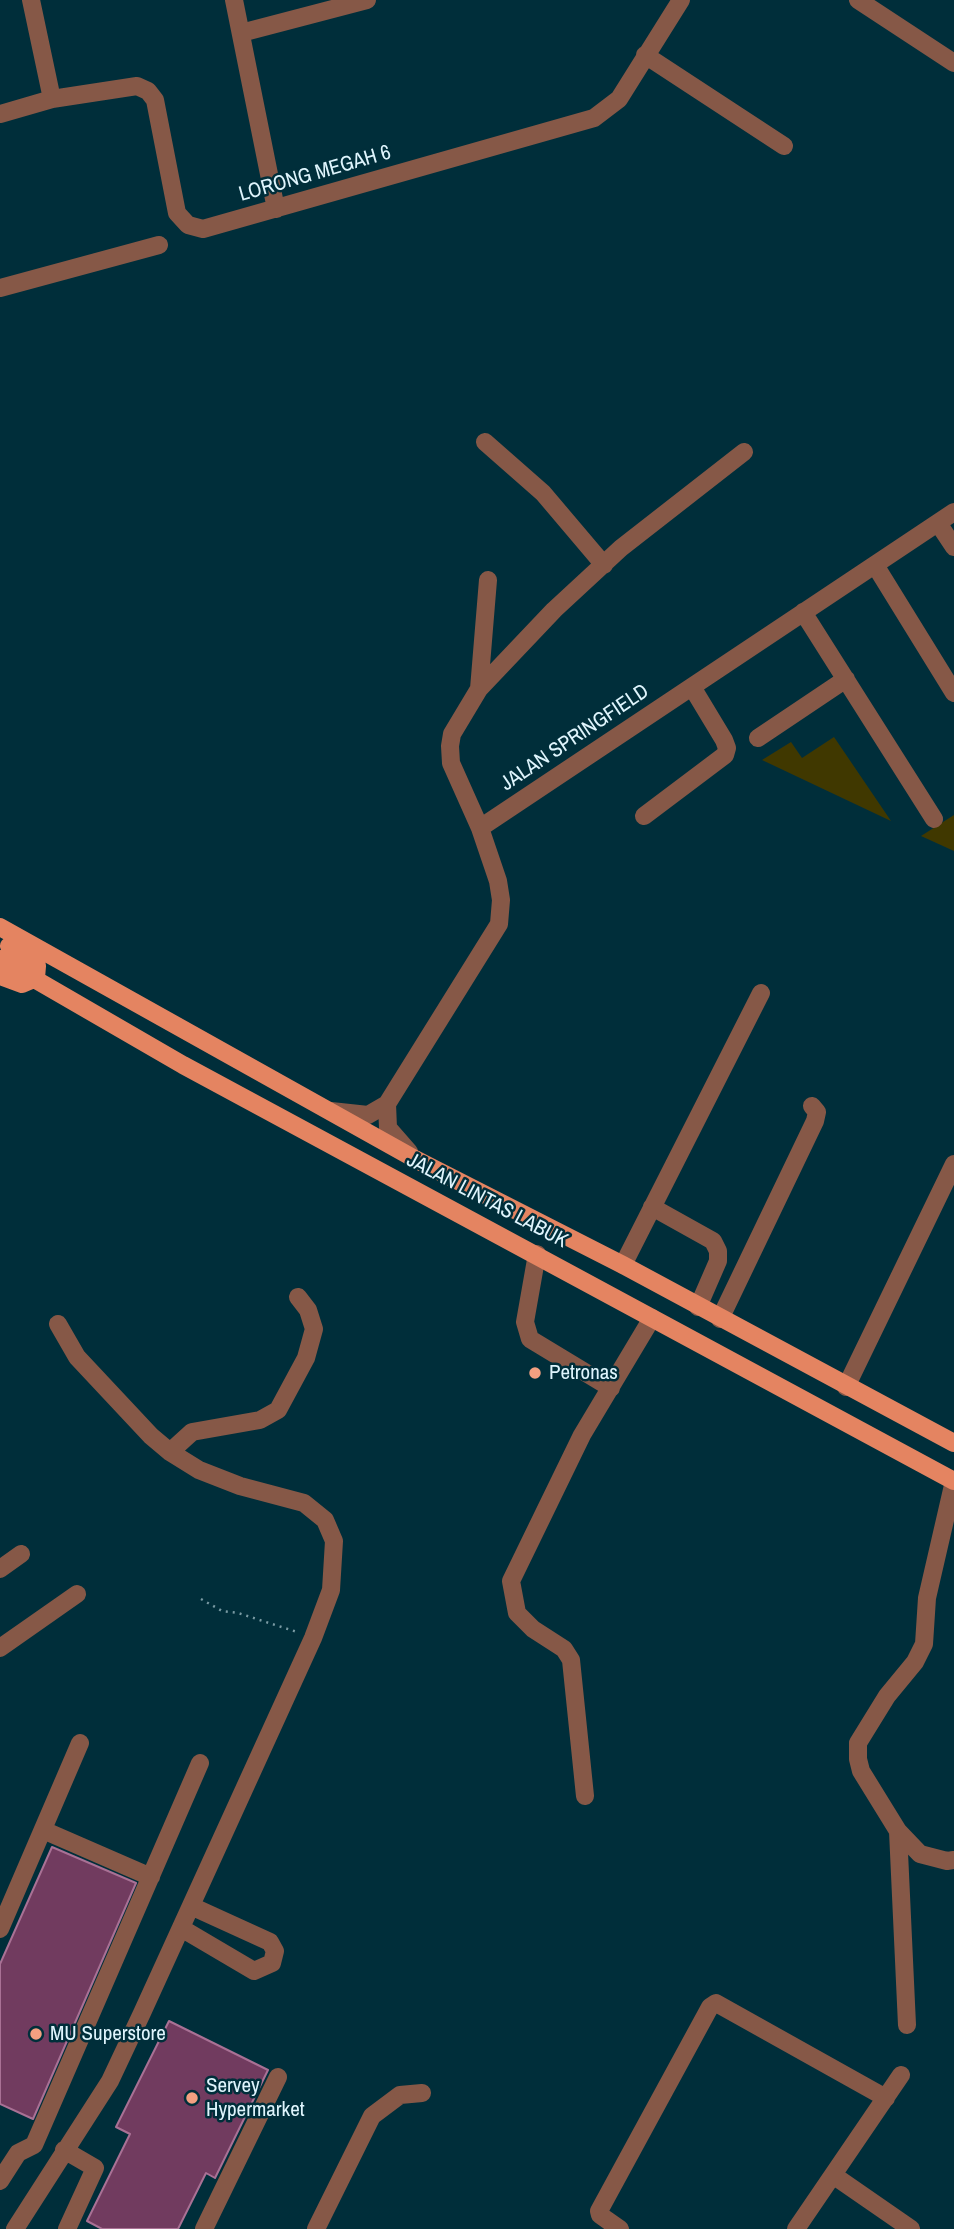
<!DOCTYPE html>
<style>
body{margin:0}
canvas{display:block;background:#002e3a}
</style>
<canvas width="954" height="2229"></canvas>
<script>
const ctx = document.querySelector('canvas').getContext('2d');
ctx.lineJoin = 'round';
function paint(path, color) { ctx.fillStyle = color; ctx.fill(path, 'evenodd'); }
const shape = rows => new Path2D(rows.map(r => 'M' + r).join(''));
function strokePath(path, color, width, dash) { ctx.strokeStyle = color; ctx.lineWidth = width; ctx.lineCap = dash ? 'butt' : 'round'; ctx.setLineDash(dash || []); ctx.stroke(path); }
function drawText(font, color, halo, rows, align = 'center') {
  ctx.font = font + ' "Archivo Narrow",sans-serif'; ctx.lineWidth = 5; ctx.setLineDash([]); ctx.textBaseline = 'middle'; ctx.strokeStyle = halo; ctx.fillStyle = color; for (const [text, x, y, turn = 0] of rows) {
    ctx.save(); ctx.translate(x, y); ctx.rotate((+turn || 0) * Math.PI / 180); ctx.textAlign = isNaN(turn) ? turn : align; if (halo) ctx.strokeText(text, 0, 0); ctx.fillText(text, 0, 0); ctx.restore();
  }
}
paint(shape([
 [834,737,891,821,762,760,791,742,802,758],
 [954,815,954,851,921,836]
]), '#403800');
const building = shape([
 [52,1847,136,1883,33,2119,0,2104,0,1964,52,1847],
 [169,2021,268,2070,215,2178,206,2173,178,2229,102,2229,87,2221,130,2134,116,2127,169,2021]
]);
paint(building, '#713b5f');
strokePath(building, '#a97195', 2);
strokePath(shape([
 [201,1599,222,1611,238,1613,297,1632]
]), '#799aa3', 2.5, [2, 5]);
strokePath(shape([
 [31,0,52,99],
 [234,0,276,209],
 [858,0,954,63],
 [241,33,367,0],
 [645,55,784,146],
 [0,114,52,99,137,86,148,91,155,100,177,213,188,225,203,229,594,118,619,99,681,0],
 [0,288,159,245],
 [485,442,543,493,604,565],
 [938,523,954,547],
 [875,565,954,693],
 [803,612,934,819],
 [479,689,488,580],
 [758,738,846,679],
 [644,816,725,755,727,748,724,740,692,687],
 [480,828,954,512],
 [387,1104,388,1128,409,1152],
 [331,1111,368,1115,387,1104,499,924,501,900,498,881,480,828,451,763,450,746,452,734,479,689,554,610,621,548,744,452],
 [652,1207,713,1241,718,1251,718,1261,698,1307],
 [537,1254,525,1322,530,1339,611,1388],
 [623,1265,761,993],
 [720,1319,815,1121,817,1112,812,1106],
 [846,1387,954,1164],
 [170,1452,192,1432,260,1420,278,1410,306,1358,314,1329,308,1310,298,1297],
 [954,1481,927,1598,924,1644,915,1662,887,1696,858,1743,858,1759,861,1771,898,1831,920,1854,947,1861,954,1860],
 [0,1569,21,1554],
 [0,1648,77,1594],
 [585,1796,571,1660,564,1649,533,1629,517,1613,511,1581,582,1435,652,1318],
 [43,1830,151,1877],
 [898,1831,907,2025],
 [181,1928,254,1971,272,1963,275,1951,270,1942,191,1906],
 [0,1929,80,1743],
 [64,2150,95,2168,67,2229],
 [833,2175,911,2229],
 [0,2181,18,2153,34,2145,200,1763],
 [15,2229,110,2081,142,2013,313,1638,331,1590,334,1541,325,1520,304,1503,240,1486,199,1470,170,1452,151,1436,77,1357,58,1324],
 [204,2229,278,2077],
 [316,2229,372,2116,400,2095,422,2093],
 [620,2229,600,2215,599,2211,710,2007,716,2003,886,2098],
 [796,2229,901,2075]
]), '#865847', 18);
strokePath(shape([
 [0,927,415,1159,623,1265,954,1443],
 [9,946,37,966,36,978],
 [0,959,183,1065,954,1481],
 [0,976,22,984,36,978]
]), '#e48461', 18);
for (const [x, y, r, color] of [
 [535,1373,7,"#f3a081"],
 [36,2034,7,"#f3a081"],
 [192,2098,7,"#f3a081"]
]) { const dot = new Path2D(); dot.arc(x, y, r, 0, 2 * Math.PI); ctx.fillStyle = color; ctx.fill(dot); strokePath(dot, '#002e3a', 2.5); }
drawText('21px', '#dff5fd', '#002e3a', [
 ["LORONG MEGAH 6",315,174,-16],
 ["JALAN SPRINGFIELD",575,738,-34],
 ["JALAN LINTAS LABUK",487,1201,28]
]);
drawText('21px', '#dff5fd', '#002e3a', [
 ["Petronas",549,1373],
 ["MU Superstore",50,2034],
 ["Servey",206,2086],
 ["Hypermarket",206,2110]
], 'left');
</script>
